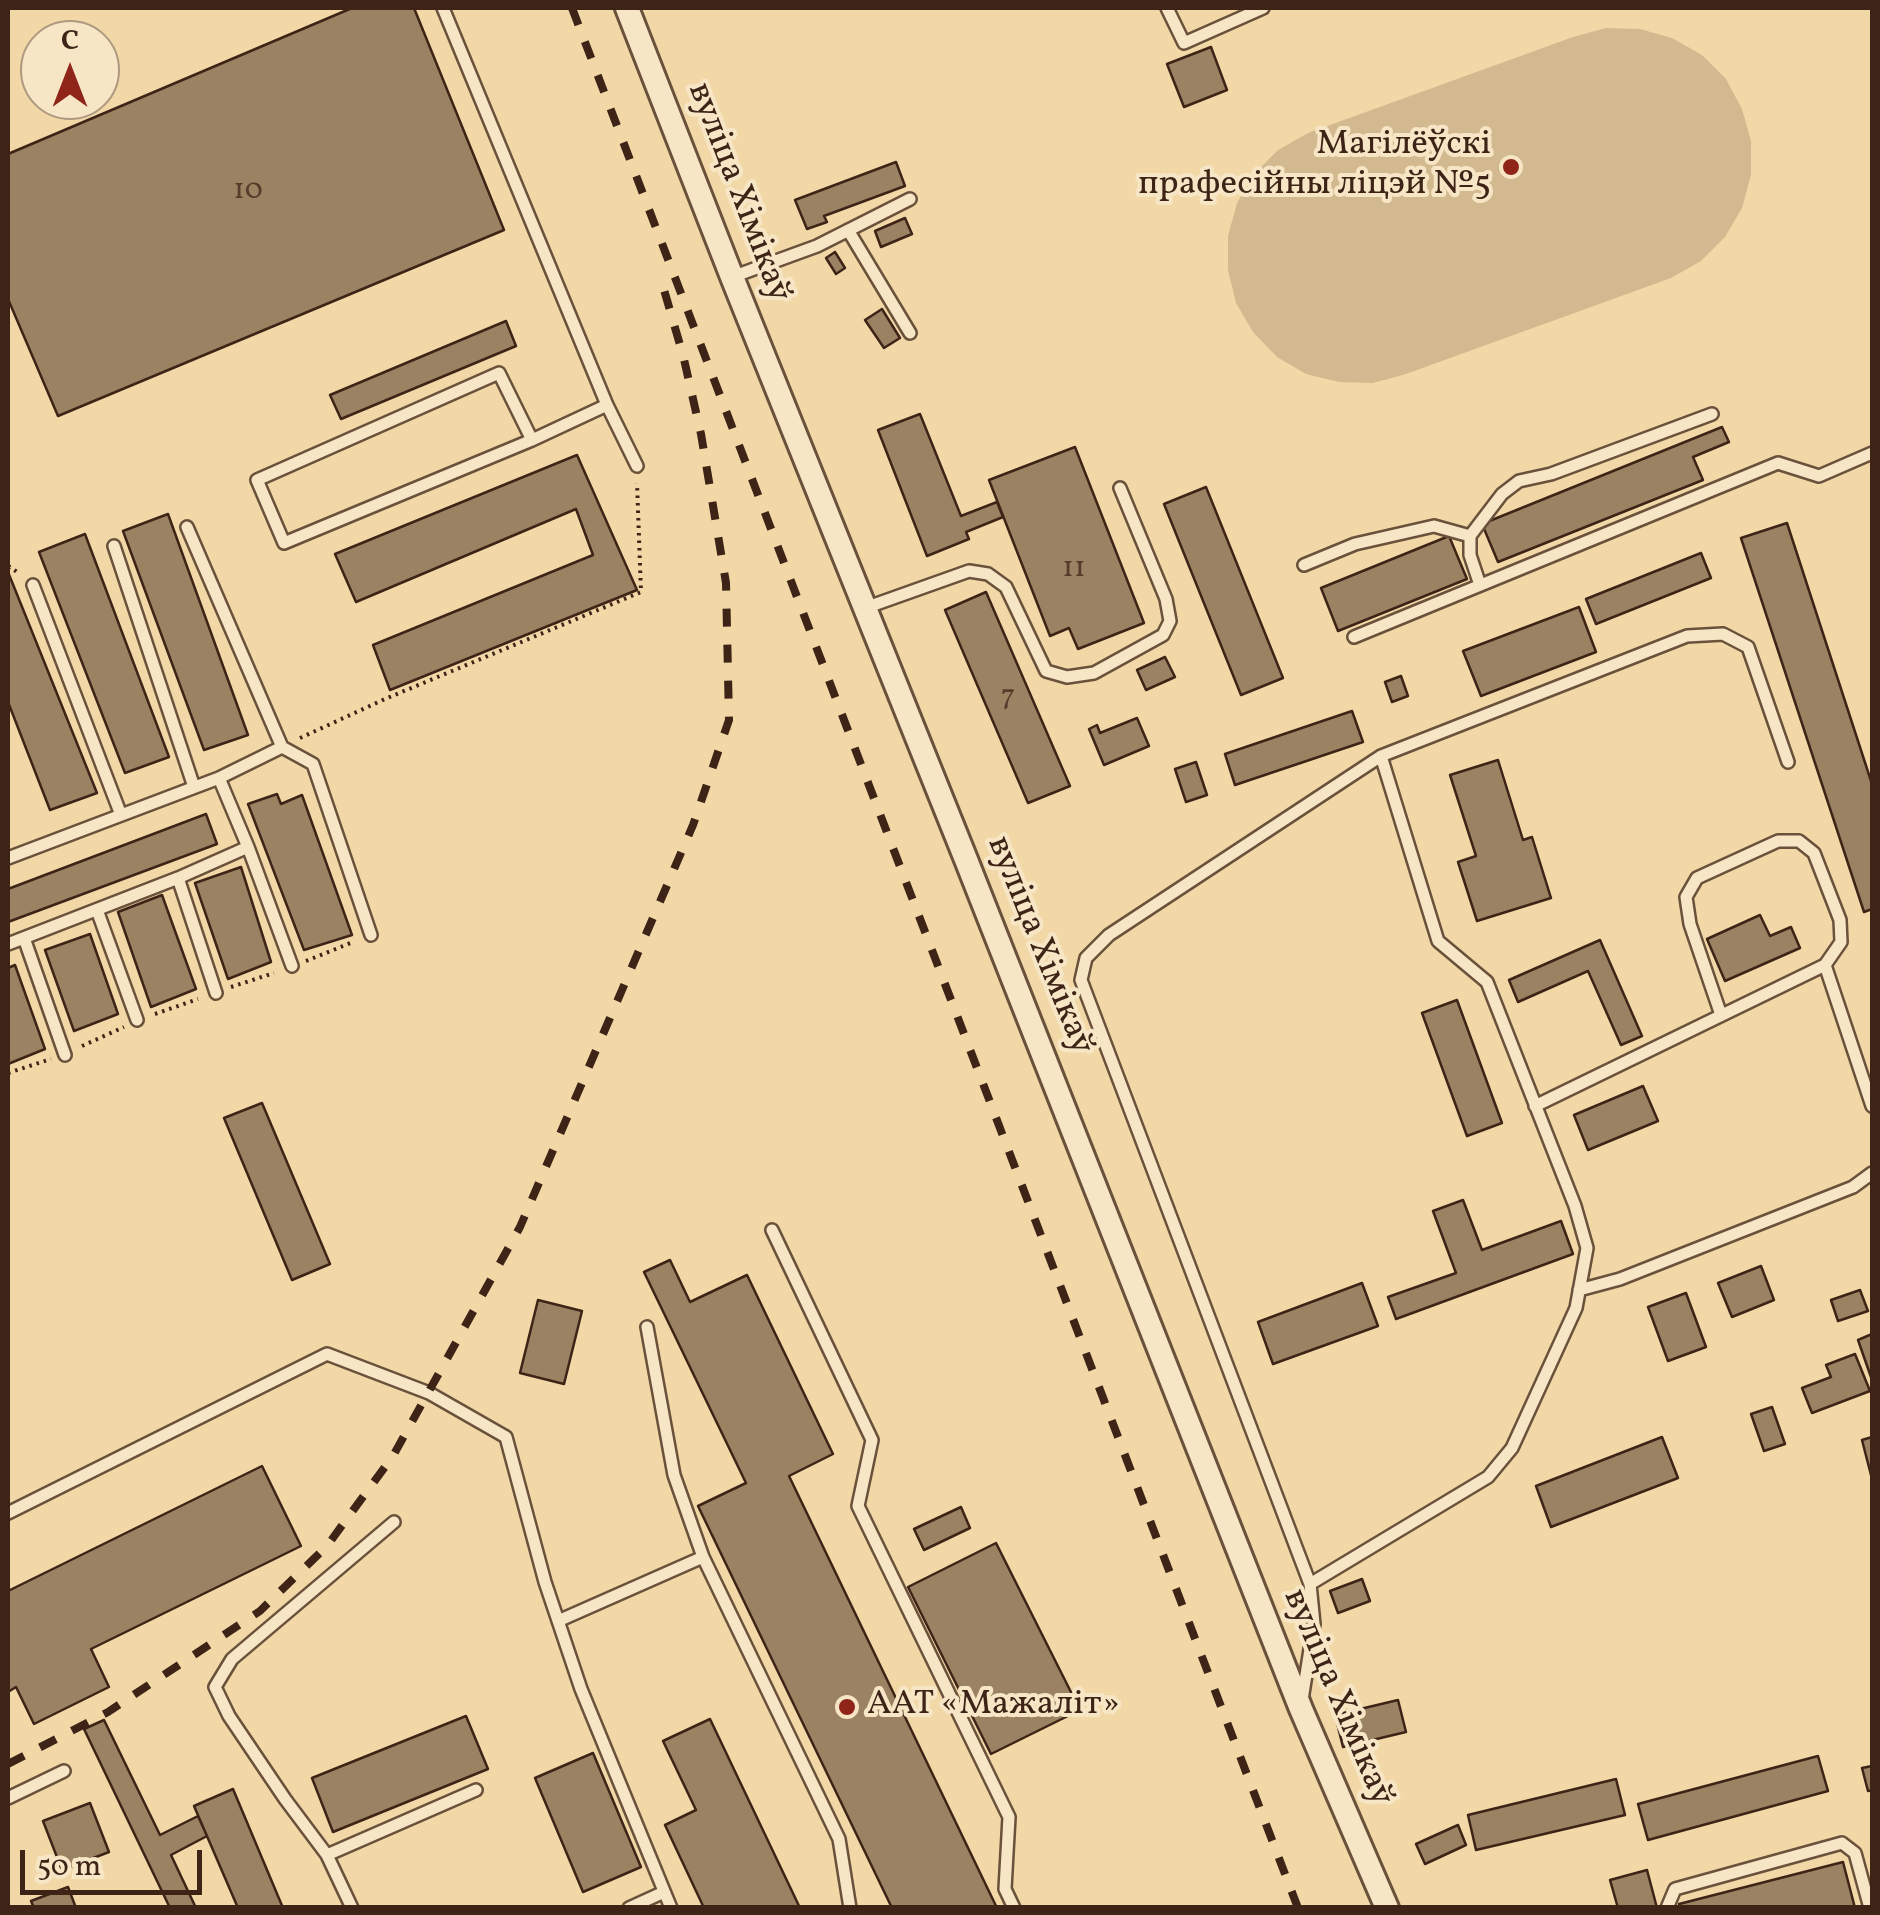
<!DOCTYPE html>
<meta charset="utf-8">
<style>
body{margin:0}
#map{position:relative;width:1880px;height:1915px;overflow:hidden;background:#f2d8a7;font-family:Vollkorn,serif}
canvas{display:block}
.frame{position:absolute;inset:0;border:10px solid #3d2417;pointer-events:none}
.north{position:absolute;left:20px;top:20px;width:100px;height:100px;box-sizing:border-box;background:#f7e6c6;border:2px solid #ad9880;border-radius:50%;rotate:0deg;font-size:28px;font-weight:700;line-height:40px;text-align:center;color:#3d2417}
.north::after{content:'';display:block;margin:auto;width:35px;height:45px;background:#8f2418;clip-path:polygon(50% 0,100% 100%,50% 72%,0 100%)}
.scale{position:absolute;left:20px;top:1850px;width:182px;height:45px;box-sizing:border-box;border:5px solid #3d2417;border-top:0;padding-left:12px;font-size:30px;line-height:35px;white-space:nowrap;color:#3d2417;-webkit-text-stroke:8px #f7e6c6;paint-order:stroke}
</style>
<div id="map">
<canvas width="1880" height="1915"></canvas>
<div class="frame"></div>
<div class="north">С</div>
<div class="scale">50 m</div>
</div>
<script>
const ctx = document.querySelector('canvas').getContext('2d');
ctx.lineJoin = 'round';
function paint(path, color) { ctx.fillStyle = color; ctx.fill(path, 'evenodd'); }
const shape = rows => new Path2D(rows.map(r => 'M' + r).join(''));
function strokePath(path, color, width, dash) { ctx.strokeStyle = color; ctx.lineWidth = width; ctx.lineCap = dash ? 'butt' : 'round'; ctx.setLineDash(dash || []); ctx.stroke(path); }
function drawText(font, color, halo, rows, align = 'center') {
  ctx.font = font + ' Vollkorn,serif'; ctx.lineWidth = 8; ctx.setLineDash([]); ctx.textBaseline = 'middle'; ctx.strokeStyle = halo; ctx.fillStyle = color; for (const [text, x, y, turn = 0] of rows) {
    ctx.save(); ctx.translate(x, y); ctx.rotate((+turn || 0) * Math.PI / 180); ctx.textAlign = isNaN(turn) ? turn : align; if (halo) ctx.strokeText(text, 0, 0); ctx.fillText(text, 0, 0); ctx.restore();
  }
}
paint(shape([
 [1606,28,1640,29,1672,38,1702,55,1726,79,1742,109,1751,141,1751,175,1742,208,1725,237,1701,261,1671,278,1406,374,1373,383,1339,382,1306,374,1277,357,1253,332,1236,303,1228,270,1228,236,1237,203,1254,174,1278,150,1308,133,1573,37]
]), '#d3b98f');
const building = shape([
 [352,8,414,8,504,230,58,416,8,299,8,154,352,8],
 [1211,47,1227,90,1184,107,1167,64,1211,47],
 [896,162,905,186,824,216,827,222,807,229,795,200,896,162],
 [905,218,912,234,881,247,875,231,905,218],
 [835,252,845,268,836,274,826,258,835,252],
 [882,309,900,338,884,348,865,320,882,309],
 [506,321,516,346,341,419,330,395,506,321],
 [920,414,961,516,997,502,1003,517,966,532,969,539,927,556,878,430,920,414],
 [1722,427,1729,442,1693,457,1703,480,1498,562,1482,524,1722,427],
 [1075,447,1144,623,1078,649,1069,628,1050,636,989,480,1075,447],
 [577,455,637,590,390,690,373,645,593,555,576,509,356,602,335,554,577,455],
 [1206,487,1283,678,1241,695,1164,504,1206,487],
 [168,514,248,735,204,750,123,531,168,514],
 [1787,523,1872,784,1872,909,1864,912,1741,538,1787,523],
 [85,534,169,757,125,773,39,552,85,534],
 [1449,536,1467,579,1338,631,1321,588,1449,536],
 [1701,553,1711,578,1596,624,1586,599,1701,553],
 [8,572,97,793,50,810,8,702,8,572],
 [986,592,1070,786,1028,803,945,610,986,592],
 [1579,607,1596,652,1481,696,1463,651,1579,607],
 [1165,657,1175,677,1146,690,1137,670,1165,657],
 [1401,676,1408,696,1392,702,1385,682,1401,676],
 [1352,711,1363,742,1235,785,1225,754,1352,711],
 [1137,718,1149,746,1104,765,1089,729,1097,725,1100,733,1137,718],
 [1498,760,1523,840,1532,837,1551,898,1477,921,1458,862,1476,856,1450,775,1498,760],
 [1196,762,1207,795,1186,802,1175,769,1196,762],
 [277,794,281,804,302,795,352,935,304,950,248,804,277,794],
 [206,814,217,844,8,922,8,889,206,814],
 [241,867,271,962,228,979,195,883,241,867],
 [162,895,196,989,151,1007,118,912,162,895],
 [1760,915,1770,936,1791,927,1800,948,1725,981,1707,939,1760,915],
 [90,934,118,1014,74,1031,45,950,90,934],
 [1600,940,1642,1036,1621,1045,1588,971,1518,1002,1509,980,1600,940],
 [15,965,45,1049,8,1064,8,968,15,965],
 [1457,1000,1502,1123,1467,1136,1422,1013,1457,1000],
 [1643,1086,1658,1121,1588,1150,1574,1115,1643,1086],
 [262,1103,330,1264,292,1280,224,1118,262,1103],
 [1463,1200,1482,1250,1561,1221,1573,1254,1396,1319,1388,1297,1456,1273,1433,1211,1463,1200],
 [670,1260,690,1302,747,1275,833,1454,789,1476,997,1908,892,1908,698,1506,746,1483,644,1272,670,1260],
 [1761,1266,1774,1300,1732,1317,1718,1283,1761,1266],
 [1362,1283,1378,1326,1273,1364,1258,1322,1362,1283],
 [1860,1290,1868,1311,1838,1321,1831,1300,1860,1290],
 [1686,1293,1706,1347,1668,1361,1648,1307,1686,1293],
 [538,1300,582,1311,564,1384,520,1373,538,1300],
 [1872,1334,1872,1380,1858,1340,1872,1334],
 [1855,1354,1870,1391,1812,1413,1802,1388,1831,1377,1826,1365,1855,1354],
 [1772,1407,1785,1444,1764,1451,1751,1414,1772,1407],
 [1662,1437,1678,1478,1551,1527,1536,1486,1662,1437],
 [1872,1437,1872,1479,1862,1440,1872,1437],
 [262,1466,301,1546,91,1649,109,1687,34,1724,16,1687,8,1692,8,1591,262,1466],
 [961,1507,970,1528,924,1550,914,1529,961,1507],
 [996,1543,1080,1710,991,1754,908,1587,996,1543],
 [1362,1579,1370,1601,1338,1613,1330,1591,1362,1579],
 [1398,1700,1406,1732,1343,1747,1335,1715,1398,1700],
 [466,1716,488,1769,333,1832,312,1778,466,1716],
 [710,1719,800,1908,704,1908,665,1825,696,1810,663,1741,710,1719],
 [104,1720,160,1835,198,1816,207,1836,171,1855,196,1908,170,1908,84,1729,104,1720],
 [593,1753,641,1867,583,1892,535,1778,593,1753],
 [1818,1756,1828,1791,1648,1840,1638,1804,1818,1756],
 [1872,1766,1872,1790,1868,1791,1862,1768,1872,1766],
 [1616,1779,1625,1815,1476,1850,1468,1815,1616,1779],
 [233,1789,283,1908,238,1908,194,1806,233,1789],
 [90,1803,109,1852,62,1870,43,1821,90,1803],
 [1458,1825,1466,1845,1425,1864,1416,1844,1458,1825],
 [1843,1862,1855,1908,1680,1908,1679,1904,1843,1862],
 [1647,1870,1657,1908,1618,1908,1610,1880,1647,1870],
 [68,1887,76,1908,34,1908,31,1901,68,1887]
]);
paint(building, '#9b8262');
strokePath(building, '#3d2417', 2.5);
const lane = shape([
 [443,8,607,405,637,466],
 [1167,8,1184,43,1263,8],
 [848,230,910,333],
 [732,277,817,246,910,199],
 [532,440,499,373,257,480,284,543,532,440,607,405],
 [114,546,194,787],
 [1304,565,1355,544,1434,526,1470,536],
 [33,585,121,815],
 [1480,585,1470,555,1470,536,1502,494,1519,481,1551,474,1712,414],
 [865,608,969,571,988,574,1006,587,1046,671,1067,677,1094,673,1163,635,1170,621,1166,599,1120,488],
 [1354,637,1778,463,1819,476,1872,453],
 [282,747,313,764,371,935],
 [248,847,292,966],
 [8,858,219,778,282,747,187,527],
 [178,878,216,993],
 [97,910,137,1020],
 [24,938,65,1055],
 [8,944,178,878,248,847,219,778],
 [1825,965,1872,1106],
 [1535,1106,1825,965,1841,942,1840,920,1814,853,1799,841,1778,841,1697,878,1686,897,1690,924,1721,1015],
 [772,1230,872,1440,858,1506,1009,1817,1005,1889,1014,1908],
 [1579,1290,1620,1279,1853,1187,1872,1173],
 [647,1327,674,1475,703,1557],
 [8,1513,327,1354,429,1393,506,1437,545,1582,581,1689,671,1908],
 [1310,1584,1488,1477,1512,1448,1576,1308,1587,1248,1575,1206,1487,982,1438,941,1381,756],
 [558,1621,703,1557,839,1839,850,1908],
 [1302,1700,1314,1624,1310,1584,1081,980,1086,958,1109,935,1381,756,1687,636,1723,634,1748,647,1788,762],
 [8,1798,64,1771],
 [327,1855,476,1790],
 [352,1908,327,1855,285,1799,229,1716,215,1687,232,1659,394,1522],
 [629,1908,664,1892],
 [1667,1908,1675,1889,1842,1843,1855,1853,1870,1908]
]);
const street = shape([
 [627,8,732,277,965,857,1301,1709,1387,1908]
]);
strokePath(lane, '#6a513b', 16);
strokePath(street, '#6a513b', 28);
strokePath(shape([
 [8,568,10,567,20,574],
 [300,738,385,699,641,592,637,483],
 [306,961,353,942],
 [231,987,274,973],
 [155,1014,198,999],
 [82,1046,124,1027],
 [8,1073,51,1059]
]), '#3d2417', 4, [2.5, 5]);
strokePath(lane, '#f7e6c6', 11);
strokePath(street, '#f7e6c6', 22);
strokePath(shape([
 [572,8,1298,1908],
 [8,1764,108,1712,260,1611,327,1546,393,1456,520,1227,693,825,729,720,726,583,701,434,683,355,662,283]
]), '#3d2417', 8, [18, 18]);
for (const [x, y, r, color] of [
 [1511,167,10,"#8f2418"],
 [847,1707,10,"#8f2418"]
]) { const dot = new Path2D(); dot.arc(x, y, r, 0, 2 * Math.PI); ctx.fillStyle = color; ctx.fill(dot); strokePath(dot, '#f7e6c6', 4); }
drawText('30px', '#543c2a', null, [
 ["10",248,192],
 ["11",1074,570],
 ["7",1008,698]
]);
drawText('35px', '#3d2417', '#f7e6c6', [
 ["Магілёўскі",1491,147],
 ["прафесійны ліцэй №5",1491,187],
 ["ААТ «Мажаліт»",867,1707,"left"]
], 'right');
drawText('35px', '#3d2417', '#f7e6c6', [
 ["вуліца Хімікаў",737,193,69],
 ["вуліца Хімікаў",1038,946,68],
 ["вуліца Хімікаў",1336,1698,67]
]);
</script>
